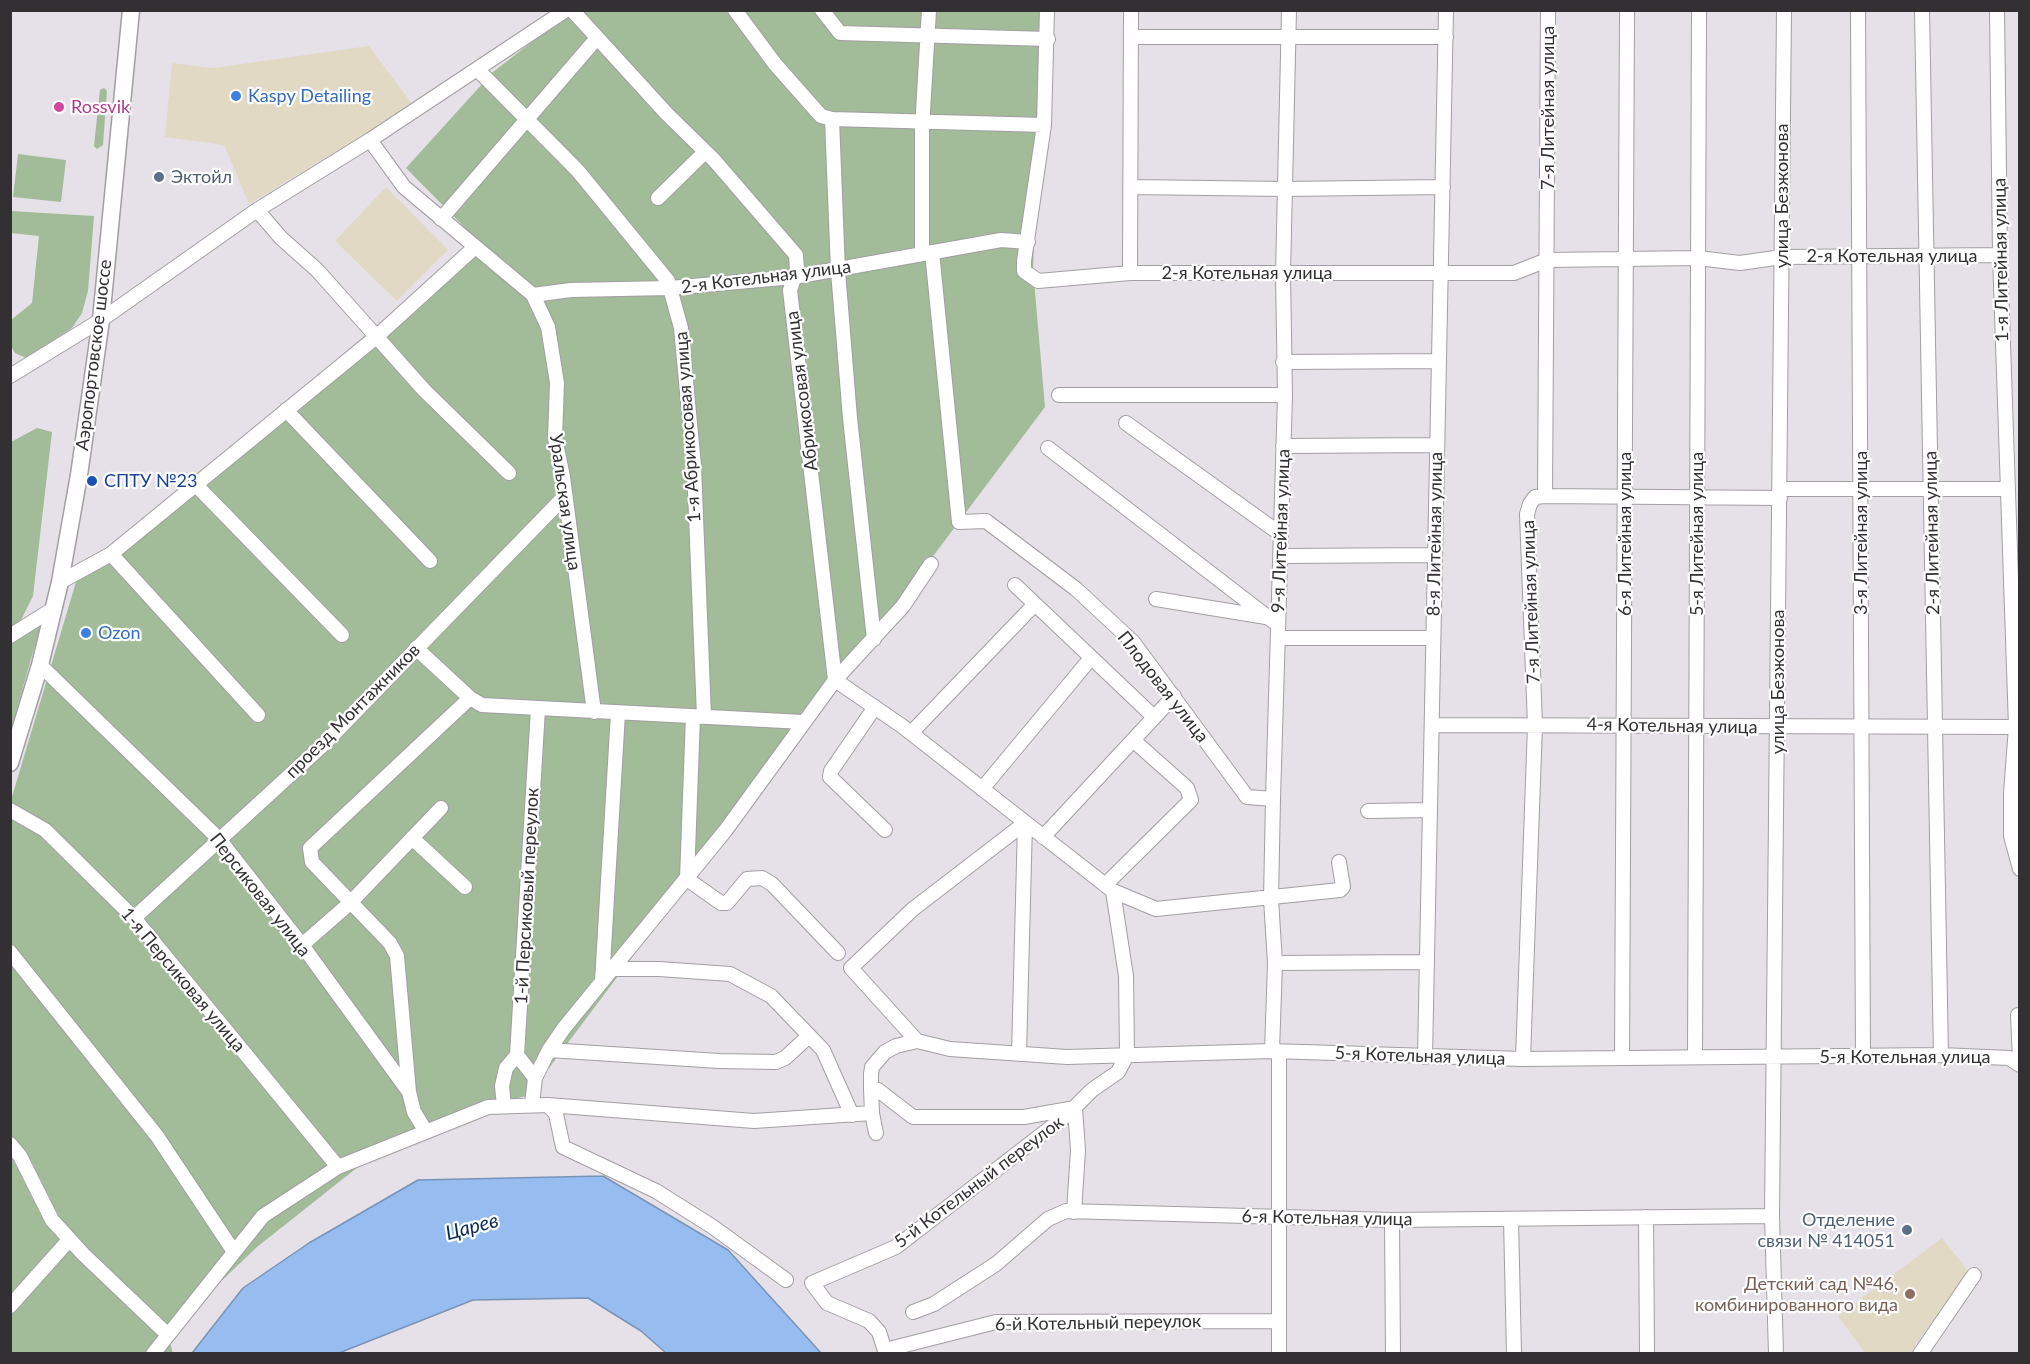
<!DOCTYPE html>
<meta charset="utf-8">
<style>
body{margin:0}
#map{position:relative;width:2030px;height:1364px;overflow:hidden;background:#e6e1e8;font-family:Lato,sans-serif}
canvas{display:block}
.frame{position:absolute;inset:0;border:12px solid #323032;pointer-events:none}
</style>
<div id="map">
<canvas width="2030" height="1364"></canvas>
<div class="frame"></div>
</div>
<script>
const ctx = document.querySelector('canvas').getContext('2d');
ctx.lineJoin = 'round';
function paint(path, color) { ctx.fillStyle = color; ctx.fill(path, 'evenodd'); }
const shape = rows => new Path2D(rows.map(r => 'M' + r).join(''));
function strokePath(path, color, width, dash) { ctx.strokeStyle = color; ctx.lineWidth = width; ctx.lineCap = dash ? 'butt' : 'round'; ctx.setLineDash(dash || []); ctx.stroke(path); }
function drawText(font, color, halo, rows, align = 'center') {
  ctx.font = font + ' Lato,sans-serif'; ctx.lineWidth = 4.5; ctx.setLineDash([]); ctx.textBaseline = 'middle'; ctx.strokeStyle = halo; ctx.fillStyle = color; for (const [text, x, y, turn = 0] of rows) {
    ctx.save(); ctx.translate(x, y); ctx.rotate((+turn || 0) * Math.PI / 180); ctx.textAlign = isNaN(turn) ? turn : align; if (halo) ctx.strokeText(text, 0, 0); ctx.fillText(text, 0, 0); ctx.restore();
  }
}
paint(shape([
 [369,46,413,105,249,204,224,145,165,137,172,63,213,68],
 [386,187,448,250,397,301,335,241]
]), '#e2d9c4');
paint(shape([
 [1942,1238,1968,1271,1910,1353,1865,1353,1838,1316]
]), '#e1d9c4');
paint(shape([
 [572,11,1044,11,1033,269,1045,407,528,1096,472,1106,397,1136,257,1247,167,1333,173,1353,11,1354,11,800,76,582,471,245,476,239,406,168,493,72],
 [104,88,107,91,103,145,97,149,94,146,98,108,100,90],
 [18,154,66,160,61,202,13,197],
 [11,211,94,216,88,291,82,313,72,328,26,358,15,353,11,346,11,320,32,303,39,236,11,233],
 [37,428,52,432,33,596,21,620,11,627,11,442],
 [41,624,11,729,11,644]
]), '#a2bb98');
const water = shape([
 [603,1176,728,1250,821,1353,666,1353,641,1331,588,1298,473,1300,339,1353,192,1353,243,1288,309,1243,418,1180,603,1176]
]);
paint(water, '#97bdf0');
strokePath(water, '#7993b7', 1.5);
const minor = shape([
 [572,10,667,114,714,160,796,255,797,270,790,290,835,680],
 [735,10,775,64,821,116,832,119,838,271,850,418,874,639],
 [822,10,840,33,1048,39],
 [1047,10,1044,125,1024,261,1024,271,1038,281,1130,273,1514,273,1547,260,1698,258,1740,263,1782,257,2000,255],
 [1858,10,1863,1055],
 [1922,10,1941,1055],
 [1997,10,2000,255,2016,727,2011,793,2011,836,2020,869],
 [1131,37,1446,37],
 [477,69,578,171,668,281,681,328,694,466,704,716],
 [832,119,1044,125],
 [370,140,404,187,533,295,548,327,557,383,555,438,563,477,594,712],
 [1131,187,1285,189,1443,187],
 [658,198,705,152],
 [257,210,281,238,317,270,424,390,509,473],
 [441,219,597,38],
 [932,252,959,522,986,521,1076,589,1133,642,1247,797,1273,799],
 [922,254,922,128,929,10],
 [1130,273,1131,10],
 [533,295,571,290,670,288,794,277,1001,240,1028,242],
 [1283,362,1439,361],
 [10,376,101,320,257,210,370,140,566,10],
 [1059,395,1285,395],
 [286,410,430,561],
 [1126,423,1279,533],
 [1283,446,1437,445],
 [1048,448,1278,625],
 [195,484,342,635],
 [1780,489,2008,489],
 [1545,496,1780,498],
 [111,554,258,715],
 [1281,556,1435,555],
 [60,582,111,554,375,338,474,248],
 [1015,585,1154,717],
 [1156,599,1266,617],
 [10,636,53,609],
 [1279,638,1433,638],
 [416,648,470,698,482,705,803,722],
 [40,665,219,839,302,945,409,1092],
 [835,680,902,726,1113,891,1156,909,1340,890,1343,887,1339,862],
 [875,707,831,771,830,777,885,830],
 [693,716,687,879,721,903,727,903,747,879,762,878,772,884,838,953],
 [1432,725,2020,727],
 [911,733,1035,604],
 [982,789,1091,658],
 [10,810,45,830,134,918,338,1167],
 [1368,811,1430,810],
 [1025,823,913,909,851,968,917,1041,950,1049,1067,1057,1272,1051,1523,1059,1941,1055,2009,1058,2020,1065],
 [1043,837,1174,696],
 [412,838,465,887],
 [1105,885,1191,800,1187,788,1133,740],
 [134,918,325,743,565,496],
 [302,945,350,903,441,808],
 [10,952,157,1136,234,1252],
 [1275,963,1427,962],
 [613,969,659,969,730,974,771,996,823,1050,852,1115],
 [602,982,618,713],
 [2018,1015,2020,1061],
 [917,1041,896,1046,885,1052,872,1067,871,1074,871,1089,878,1090,913,1117,1024,1117,1075,1108,1078,1150,1074,1212],
 [549,1050,719,1061,776,1062,785,1058,809,1036],
 [1272,1051,1275,963,1271,899,1273,799,1285,395,1283,274,1289,10],
 [1019,1054,1025,823],
 [1425,1057,1446,10],
 [1622,1057,1627,10],
 [1695,1057,1699,10],
 [1523,1059,1535,725,1527,514,1530,504,1535,497,1545,496,1548,10],
 [535,1078,517,1055,538,709],
 [532,1104,535,1078,549,1050,564,1028,725,831,835,680,903,606,931,564],
 [548,1105,754,1121,872,1113,871,1089],
 [504,1106,502,1086,506,1068,517,1055],
 [872,1113,876,1133],
 [425,1130,414,1112,409,1092,397,956,390,943,312,862,310,848,470,698],
 [10,1144,20,1156,52,1220,83,1254,167,1334],
 [1646,1217,1647,1354],
 [1511,1219,1514,1354],
 [1392,1220,1393,1354],
 [10,1306,69,1240],
 [913,1312,934,1304,996,1264,1048,1219,1066,1211,1392,1220,1772,1216],
 [885,1350,996,1322,1278,1321],
 [153,1354,263,1216,338,1167,488,1107,548,1105,556,1114,563,1147,656,1191,713,1227,786,1280],
 [886,1354,879,1332,869,1321,827,1303,812,1283,896,1247,1067,1115,1092,1090,1118,1072,1127,1055,1126,976,1113,891],
 [1279,1354,1279,1051],
 [1776,1354,1772,1216,1784,10],
 [1920,1354,1974,1275]
]);
const major = shape([
 [10,763,40,665,60,582,79,475,101,320,131,10]
]);
strokePath(minor, '#a39ea4', 16);
strokePath(major, '#a39ea4', 19);
strokePath(minor, '#fff', 14);
strokePath(major, '#fff', 16);
for (const [x, y, r, color] of [
 [236,96,6,"#3f7fe0"],
 [59,107,6,"#d1479c"],
 [159,177,6,"#5c6f8a"],
 [92,481,6,"#1a4fb4"],
 [86,633,6,"#3f7fe0"],
 [1907,1230,6,"#5c6f8a"],
 [1910,1294,6,"#8d6e63"]
]) { const dot = new Path2D(); dot.arc(x, y, r, 0, 2 * Math.PI); ctx.fillStyle = color; ctx.fill(dot); strokePath(dot, '#fff', 2); }
drawText('18px', '#366cbe', '#fff', [
 ["Kaspy Detailing",248,96],
 ["Ozon",98,633]
], 'left');
drawText('18px', '#b23c85', '#fff', [
 ["Rossvik",71,107]
], 'left');
drawText('18px', '#323032', '#fff', [
 ["7-я Литейная улица",1548,108,-90],
 ["улица Безжонова",1782,196,-90],
 ["2-я Котельная улица",1892,256],
 ["1-я Литейная улица",2001,260,-91],
 ["2-я Котельная улица",1247,273],
 ["2-я Котельная улица",766,277,-7],
 ["Аэропортовское шоссе",94,355,-83],
 ["Абрикосовая улица",802,391,-97],
 ["1-я Абрикосовая улица",688,427,-94],
 ["Уральская улица",565,502,82],
 ["9-я Литейная улица",1281,531,-88],
 ["3-я Литейная улица",1861,533,-90],
 ["2-я Литейная улица",1932,533,-91],
 ["8-я Литейная улица",1435,534,-89],
 ["6-я Литейная улица",1625,534,-90],
 ["5-я Литейная улица",1697,534,-90],
 ["7-я Литейная улица",1531,602,-92],
 ["улица Безжонова",1778,682,-90],
 ["Плодовая улица",1163,687,52],
 ["проезд Монтажников",353,711,-45],
 ["4-я Котельная улица",1672,726,1],
 ["Персиковая улица",260,895,52],
 ["1-й Персиковый переулок",527,896,-87],
 ["1-я Персиковая улица",183,980,50],
 ["5-я Котельная улица",1420,1056,2],
 ["5-я Котельная улица",1905,1057],
 ["5-й Котельный переулок",979,1182,-37],
 ["6-я Котельная улица",1327,1218,1],
 ["6-й Котельный переулок",1098,1323,-1]
]);
drawText('18px', '#4e5e75', '#fff', [
 ["Эктойл",171,177],
 ["Отделение",1895,1220,"right"],
 ["связи № 414051",1895,1241,"right"]
], 'left');
drawText('18px', '#164399', '#fff', [
 ["СПТУ №23",104,481]
], 'left');
drawText('18px', '#785e54', '#fff', [
 ["Детский сад №46,",1898,1284],
 ["комбинированного вида",1898,1305]
], 'right');
drawText('italic 20px', '#042a56', '#fff', [
 ["Царев",472,1227,-15]
]);
</script>
